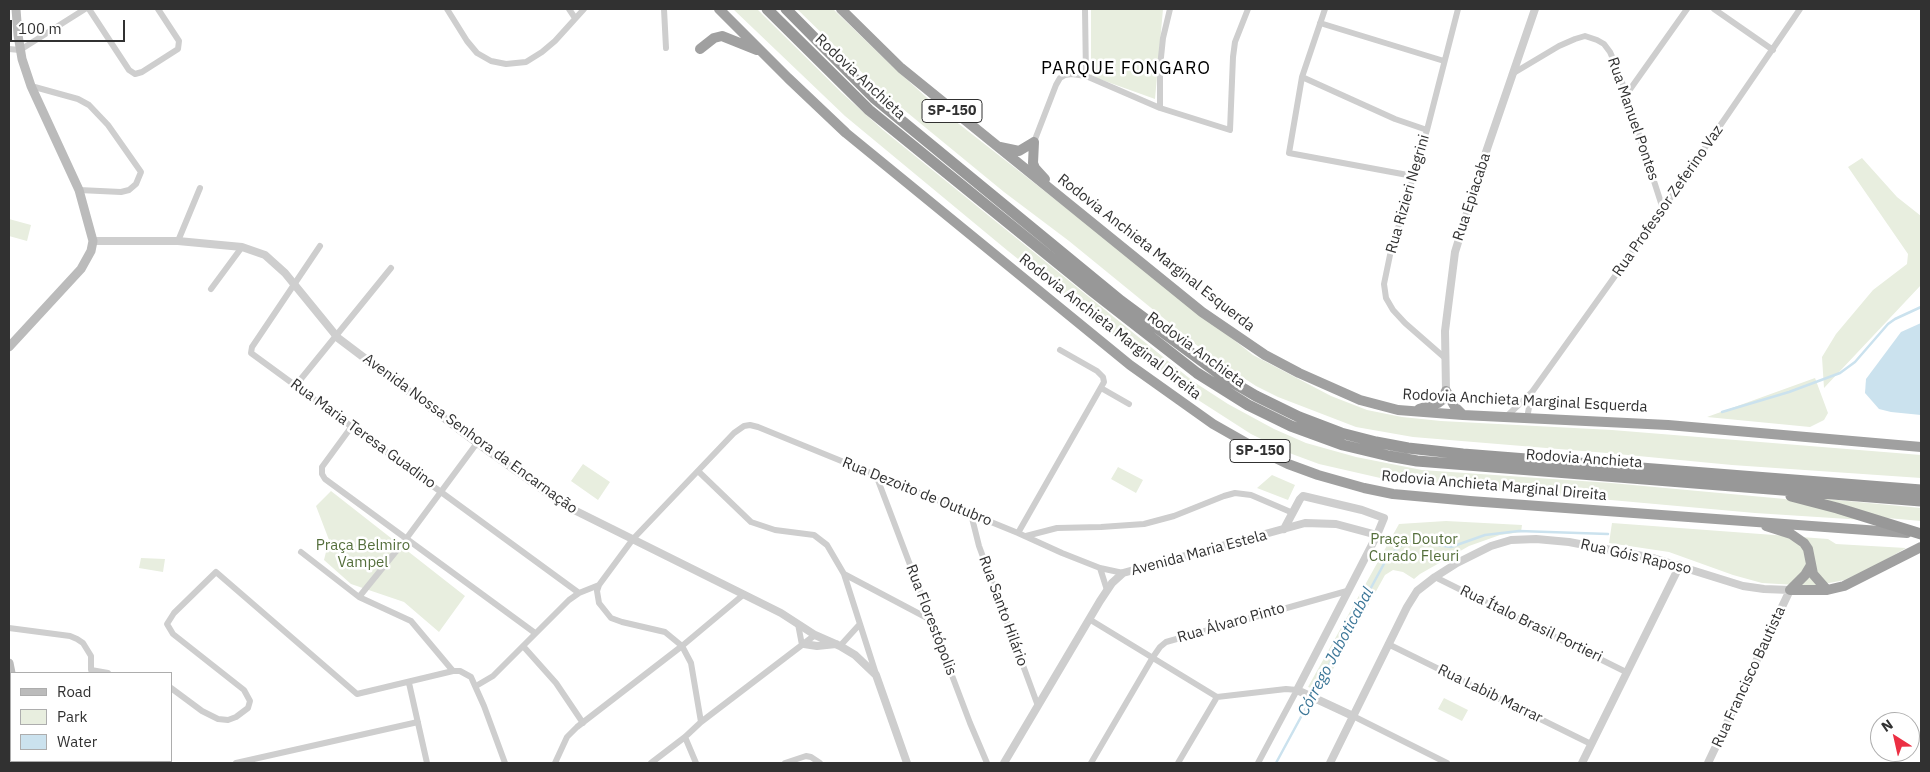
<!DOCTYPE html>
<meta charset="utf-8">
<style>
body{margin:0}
#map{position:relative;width:1930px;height:772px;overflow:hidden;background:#fff;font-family:"IBM Plex Sans",sans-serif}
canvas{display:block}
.frame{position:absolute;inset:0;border:10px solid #313131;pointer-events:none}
.legend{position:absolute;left:10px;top:672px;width:162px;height:90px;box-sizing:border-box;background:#fff;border:1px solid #adadad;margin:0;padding:6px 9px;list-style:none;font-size:15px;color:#313131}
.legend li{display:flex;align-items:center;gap:10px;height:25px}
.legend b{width:25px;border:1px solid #adadad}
.north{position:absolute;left:1870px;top:712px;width:50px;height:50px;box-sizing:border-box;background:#fff;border:1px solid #adadad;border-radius:50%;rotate:325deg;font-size:14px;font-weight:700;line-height:20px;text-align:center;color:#313131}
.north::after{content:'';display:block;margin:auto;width:18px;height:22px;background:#ec2f43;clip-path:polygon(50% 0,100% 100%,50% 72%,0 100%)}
.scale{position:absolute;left:10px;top:20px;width:115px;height:22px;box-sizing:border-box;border:2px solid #313131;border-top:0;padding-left:6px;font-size:15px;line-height:18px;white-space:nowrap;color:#313131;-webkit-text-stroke:4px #fff;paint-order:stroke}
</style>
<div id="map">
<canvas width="1930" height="772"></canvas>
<div class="frame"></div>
<ul class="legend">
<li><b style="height:6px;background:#bbb"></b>Road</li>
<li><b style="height:14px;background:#e8eedf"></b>Park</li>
<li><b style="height:14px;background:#cbe2ee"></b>Water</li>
</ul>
<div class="north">N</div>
<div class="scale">100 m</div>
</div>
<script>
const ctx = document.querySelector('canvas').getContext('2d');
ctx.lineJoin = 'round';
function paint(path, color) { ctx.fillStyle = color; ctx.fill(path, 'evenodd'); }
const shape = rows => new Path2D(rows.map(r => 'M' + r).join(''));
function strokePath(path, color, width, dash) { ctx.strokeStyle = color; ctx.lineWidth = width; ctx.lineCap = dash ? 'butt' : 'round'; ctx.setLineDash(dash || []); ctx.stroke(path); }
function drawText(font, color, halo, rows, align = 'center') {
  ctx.font = font + ' "IBM Plex Sans",sans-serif'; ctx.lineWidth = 5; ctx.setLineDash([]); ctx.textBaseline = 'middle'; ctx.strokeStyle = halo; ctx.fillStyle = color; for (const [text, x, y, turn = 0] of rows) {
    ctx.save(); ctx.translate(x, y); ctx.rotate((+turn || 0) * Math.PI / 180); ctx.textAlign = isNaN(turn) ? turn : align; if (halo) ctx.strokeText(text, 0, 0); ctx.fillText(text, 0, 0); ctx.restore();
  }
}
paint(shape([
 [733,9,757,9,842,93,883,130,1194,382,1228,404,1274,429,1306,443,1356,457,1422,470,1611,483,1785,499,1864,520,1755,513,1389,480,1319,464,1292,454,1251,434,1181,389,1008,251,845,116],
 [797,9,833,9,892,66,936,106,1181,298,1253,355,1331,396,1367,410,1402,417,1441,421,1612,430,1921,455,1921,478,1732,465,1607,453,1413,437,1356,427,1278,397,1256,386,1210,356,1069,241,1004,192,881,91],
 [1091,9,1163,9,1155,99,1091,76],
 [1862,158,1897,197,1921,216,1921,285,1824,388,1822,357,1836,334,1873,290,1907,264,1908,254,1848,167],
 [9,219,31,225,27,241,9,236],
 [1815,378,1828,413,1824,420,1810,427,1707,417],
 [583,464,610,482,598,500,571,481],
 [1118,467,1143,480,1136,493,1111,479],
 [1272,475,1295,485,1288,500,1257,488],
 [331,491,465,596,439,632,404,602,351,584,324,560,329,540,316,506],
 [1816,498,1921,508,1921,521,1887,518],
 [1446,521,1522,525,1521,532,1500,535,1469,546,1420,574,1414,579,1403,572,1393,570,1385,575,1321,691,1308,687,1399,524],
 [1612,523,1828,539,1836,544,1906,548,1882,562,1845,580,1813,586,1762,583,1733,575,1669,552,1609,543],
 [141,558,165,559,163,572,139,568],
 [1444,698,1468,710,1462,721,1438,709]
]), '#e8eedf');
paint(shape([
 [1921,323,1921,415,1891,412,1879,409,1865,393,1866,379,1901,332]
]), '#cbe2ee');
strokePath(shape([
 [1722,412,1789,392,1840,373,1855,362,1888,324,1895,319,1921,307],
 [1276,763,1386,560,1400,546,1412,541,1451,547,1485,535,1519,531,1608,534]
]), '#cbe2ee', 2.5);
strokePath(shape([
 [89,9,129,70,135,74,142,72,178,49,179,41,158,9],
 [447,9,467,41,477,53,491,61,506,64,526,62,542,52,555,41,584,9],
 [569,9,575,18],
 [664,9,666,48],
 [1085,9,1086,76],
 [1325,9,1302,77,1289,153,1413,176],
 [1714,9,1773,50],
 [1320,23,1444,61],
 [9,49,20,50,85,9],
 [1512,74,1559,46,1575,39,1585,36,1597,40,1604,44,1610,52,1618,70,1663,209],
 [1302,77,1395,119,1427,130],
 [31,86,78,99,89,105,108,125,141,172,136,184,129,190,121,192,79,190],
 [1626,95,1687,9],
 [1160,108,1160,67,1163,38,1170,9],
 [1034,142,1056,85,1060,78,1065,75,1072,74,1086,76,1160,108,1230,130,1233,57,1235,42,1248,9],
 [178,241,200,188],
 [320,246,252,347,251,353,579,593],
 [211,289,242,247],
 [1445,358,1405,323,1393,310,1386,298,1384,284,1390,255,1427,130,1458,9],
 [296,385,391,268],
 [1101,388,1129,404],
 [1507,416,1532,392,1663,209,1800,9],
 [1527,418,1532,392],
 [352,426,322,467,322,474,325,479,535,633],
 [698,471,751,522,775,530,814,535,827,545,844,574,876,674],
 [876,475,970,723,987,763],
 [971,514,979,546,1038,706],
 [1018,533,1104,382,1103,377,1097,371,1060,350],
 [1026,536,1057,528,1101,527,1144,524,1174,516,1224,496,1235,493,1251,495,1293,513],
 [301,552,359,597,411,621,453,671,460,671,471,677,484,706,505,763],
 [1100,568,1107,590],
 [844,574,931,620],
 [1435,577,1626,672],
 [359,597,406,539,477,443],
 [1089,619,1217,697,1286,689,1297,690,1258,763],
 [798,624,802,645],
 [9,628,70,636,77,639,83,643,91,656,91,670,108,673],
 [1388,644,1591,744],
 [523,646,556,683,583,723],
 [840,646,859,625],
 [409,683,427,763],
 [476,686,493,676,569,600,579,593,599,585],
 [171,688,202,711,218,719,228,720,236,717,248,708,250,701,244,690,173,634,167,624,174,613,216,572,357,694,453,671],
 [9,716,11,715],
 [1353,716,1447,763],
 [701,722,691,663,682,646,665,632,622,622,611,618,599,603,597,591,599,585,633,539,734,433,744,426,750,425,758,427,1018,533,1062,553,1100,568,1123,573],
 [685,737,696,763],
 [79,761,81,763],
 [236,763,418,722],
 [555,763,567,737,577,727,682,646,743,595],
 [651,763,685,737,701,722,815,635],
 [785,763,806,756,811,757,820,763],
 [1091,763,1153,657,1160,647,1166,642,1347,591],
 [1178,763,1217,697]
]), '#cecece', 6);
strokePath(shape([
 [93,241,178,241,242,247,265,255,285,273,338,338,477,443,564,505,781,613,815,635,840,646,855,655,876,675,907,763],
 [1446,391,1445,331,1455,252,1487,149,1535,9],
 [1284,529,1300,499,1303,496,1362,510,1384,518,1377,535,1297,690,1353,716],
 [804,644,817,646,836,644],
 [1004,763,1100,601,1112,583,1123,573,1305,523,1336,524,1377,535],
 [1330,763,1407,607,1417,591,1435,577,1457,563,1491,546,1511,540,1536,539,1569,542,1653,558,1743,586,1764,589,1790,590,1708,763],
 [1582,763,1680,565]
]), '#cecece', 8);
strokePath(shape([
 [9,347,81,269,91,251,93,241,79,190,31,86,22,59,18,35,16,9],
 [9,663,11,673],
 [34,761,34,763]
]), '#bbb', 9);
strokePath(shape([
 [719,9,788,78,846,133,1130,365,1213,424,1257,449,1288,464,1318,475,1364,488,1393,494,1470,501,1907,533],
 [841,9,901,68,1202,312,1265,355,1299,373,1360,400,1398,410,1463,415,1668,425,1921,447],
 [700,49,714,38,722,36,757,50],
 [1034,142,1033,163,1035,168,1045,179],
 [1000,147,1019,151,1034,142],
 [1446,391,1455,407,1463,415],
 [1419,409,1438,403,1442,400,1446,391],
 [1766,526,1791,534,1804,543,1808,549,1813,574,1827,590],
 [1790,590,1827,590,1844,586,1921,547],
 [1790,590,1805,575,1811,565]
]), '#a0a0a0', 10);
strokePath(shape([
 [767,9,869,110,1092,291,1197,373,1248,405,1291,426,1343,445,1389,456,1417,461,1921,501],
 [786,9,874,98,1121,301,1222,376,1256,396,1299,417,1341,433,1376,442,1408,448,1463,454,1921,490],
 [1791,496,1837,508,1921,534]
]), '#989898', 11);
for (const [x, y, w] of [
 [952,111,60],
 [1260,451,60]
]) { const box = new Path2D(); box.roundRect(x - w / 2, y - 11.5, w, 23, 4); ctx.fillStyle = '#fff'; ctx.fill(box); strokePath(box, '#313131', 1); }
drawText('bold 14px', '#313131', null, [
 ["SP-150",952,111],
 ["SP-150",1260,451]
]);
drawText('15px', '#313131', '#fff', [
 ["Rodovia Anchieta",860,77,43],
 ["Rua Manuel Pontes",1633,119,71],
 ["Rua Rizieri Negrini",1408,194,-74],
 ["Rua Epiacaba",1472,197,-72],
 ["Rua Professor Zeferino Vaz",1668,201,-55],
 ["Rodovia Anchieta Marginal Esquerda",1156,253,38],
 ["Rodovia Anchieta Marginal Direita",1110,327,38],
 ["Rodovia Anchieta",1196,350,36],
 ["Rodovia Anchieta Marginal Esquerda",1525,401,3],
 ["Rua Maria Teresa Guadino",363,434,36],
 ["Avenida Nossa Senhora da Encarnação",470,434,36],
 ["Rodovia Anchieta",1584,459,4],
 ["Rodovia Anchieta Marginal Direita",1494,486,5],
 ["Rua Dezoito de Outubro",917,492,22],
 ["Avenida Maria Estela",1199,553,-15],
 ["Rua Góis Raposo",1636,557,13],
 ["Rua Santo Hilário",1003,611,70],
 ["Rua Florestópolis",931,620,69],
 ["Rua Álvaro Pinto",1231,623,-16],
 ["Rua Ítalo Brasil Portieri",1531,624,26],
 ["Rua Francisco Bautista",1749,677,-65],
 ["Rua Labib Marrar",1490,694,26]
]);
drawText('15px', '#556f3c', '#fff', [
 ["Praça Doutor",1414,540],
 ["Curado Fleuri",1414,557],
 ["Praça Belmiro",363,546],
 ["Vampel",363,563]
]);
drawText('italic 16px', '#3b7697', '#fff', [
 ["Córrego Jaboticabal",1336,652,-62]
]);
ctx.letterSpacing = '1px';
drawText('18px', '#000', '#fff', [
 ["PARQUE FONGARO",1126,69]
]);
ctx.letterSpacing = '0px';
</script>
